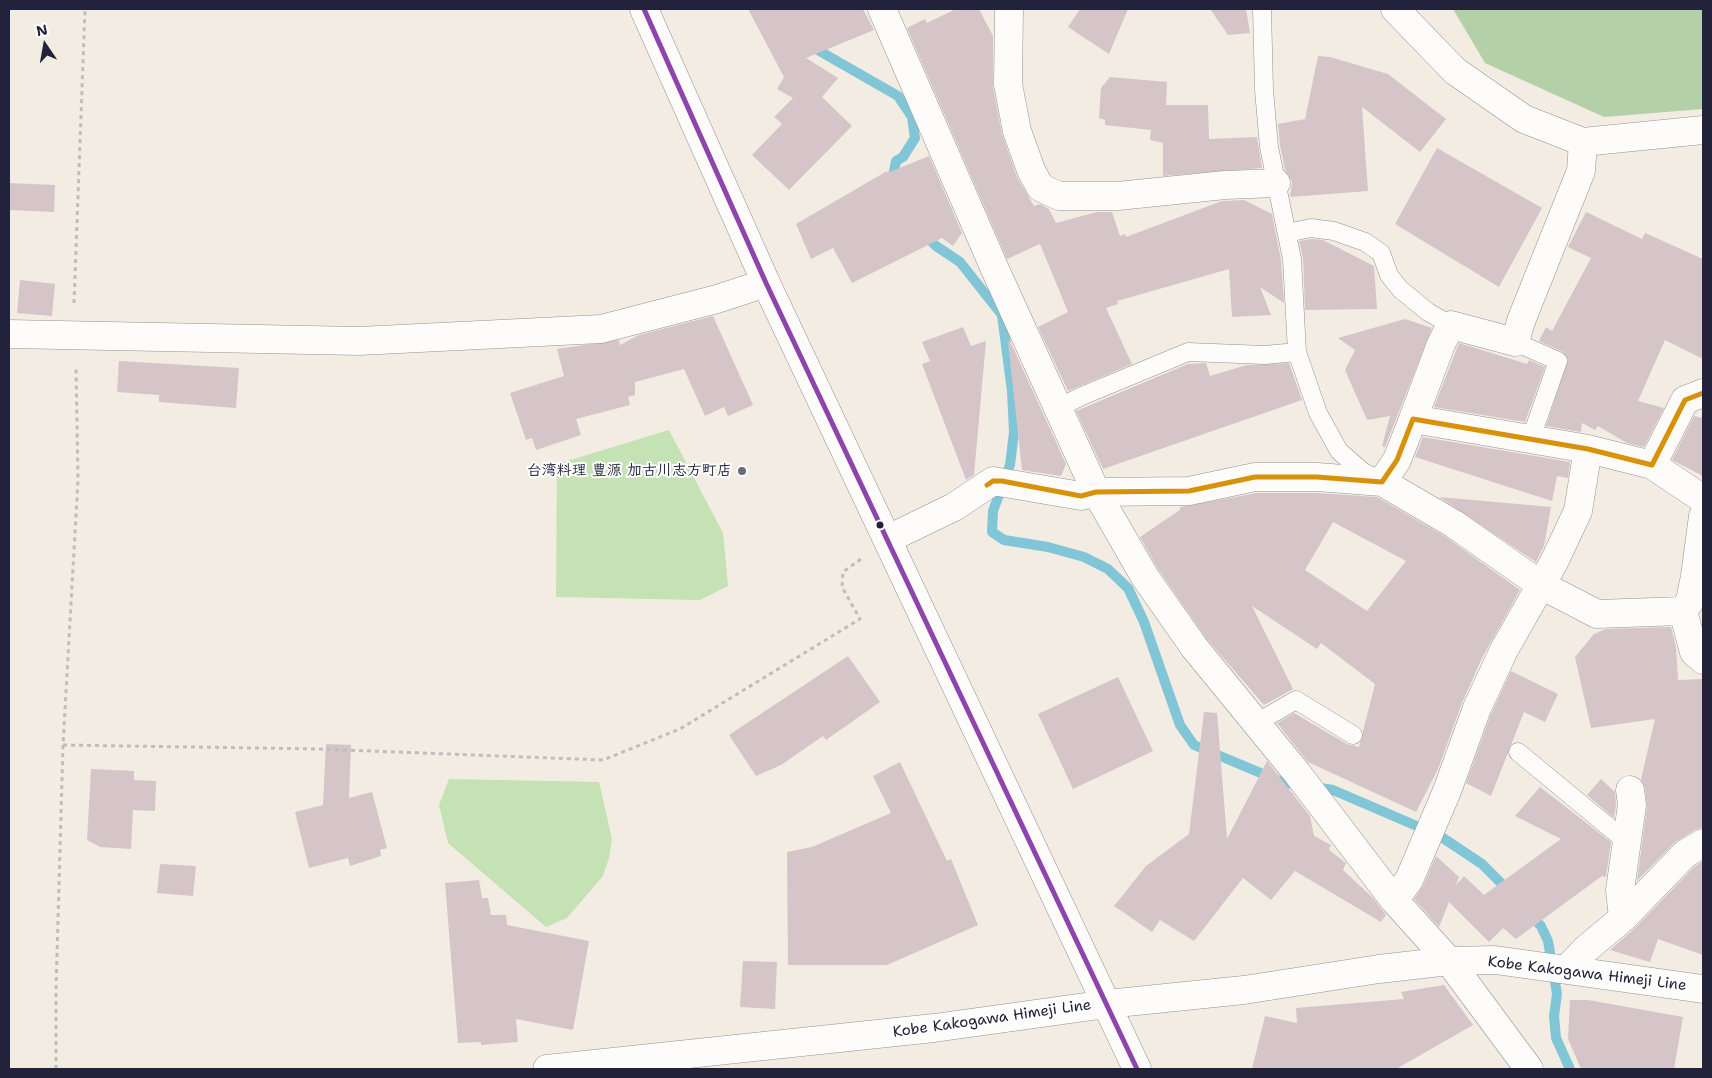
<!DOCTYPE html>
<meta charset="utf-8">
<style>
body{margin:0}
#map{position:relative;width:1712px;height:1078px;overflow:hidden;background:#f2ece3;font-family:"Shantell Sans",sans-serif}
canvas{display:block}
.frame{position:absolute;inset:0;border:10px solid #22223b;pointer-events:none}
.north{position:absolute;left:20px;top:20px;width:50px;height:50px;-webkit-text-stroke:4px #fff;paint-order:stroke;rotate:348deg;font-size:14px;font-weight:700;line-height:20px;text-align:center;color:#22223b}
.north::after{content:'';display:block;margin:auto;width:18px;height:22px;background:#22223b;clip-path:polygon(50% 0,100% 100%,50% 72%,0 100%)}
</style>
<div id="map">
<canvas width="1712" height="1078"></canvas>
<div class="frame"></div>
<div class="north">N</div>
</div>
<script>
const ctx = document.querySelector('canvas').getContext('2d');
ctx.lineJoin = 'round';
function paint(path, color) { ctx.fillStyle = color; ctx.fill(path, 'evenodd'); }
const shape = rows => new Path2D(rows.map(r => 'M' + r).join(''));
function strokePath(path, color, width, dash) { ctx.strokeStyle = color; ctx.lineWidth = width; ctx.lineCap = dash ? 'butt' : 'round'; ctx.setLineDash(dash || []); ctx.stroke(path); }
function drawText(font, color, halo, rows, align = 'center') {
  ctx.font = font + ' "Shantell Sans","Klee One",sans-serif'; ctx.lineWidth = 4; ctx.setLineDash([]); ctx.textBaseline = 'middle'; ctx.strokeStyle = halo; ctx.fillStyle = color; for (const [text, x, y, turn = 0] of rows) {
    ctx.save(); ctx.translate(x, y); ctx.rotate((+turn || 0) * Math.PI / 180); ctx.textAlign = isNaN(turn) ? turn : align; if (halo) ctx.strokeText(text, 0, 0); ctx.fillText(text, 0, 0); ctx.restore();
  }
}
paint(shape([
 [669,430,723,533,728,586,700,600,556,597,557,464],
 [449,779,599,782,612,839,609,858,603,876,567,918,546,927,448,843,439,805]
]), '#c5e2b4');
paint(shape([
 [1453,9,1703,9,1703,109,1604,117,1485,63]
]), '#b3d0a8');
strokePath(shape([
 [809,45,898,96,912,117,915,138,903,157,896,161,893,176,895,181],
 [923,233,936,246,960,262,1002,315,1012,391,1014,432,1010,465,993,511,992,532,1004,540,1048,547,1084,557,1108,569,1128,588,1144,622,1180,725,1194,745,1282,782,1300,785],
 [1314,787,1333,790,1440,836,1482,864,1510,892],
 [1529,914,1541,926,1548,941,1557,994,1554,1016,1556,1038,1570,1069]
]), '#81c6d6', 10);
paint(shape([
 [748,9,863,9,874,30,806,58,838,78,822,97,852,126,789,190,752,155,782,124,774,117,793,98,777,89,784,77],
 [956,9,979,9,993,36,993,87,1002,134,1017,177,1034,206,1040,204,1049,209,1056,223,1097,212,1112,212,1120,236,1125,234,1126,237,1222,201,1244,200,1272,214,1281,260,1284,303,1260,287,1271,315,1232,317,1229,269,1117,301,1118,304,1106,308,1132,364,1068,391,1038,327,1068,312,1040,244,1007,259,907,28,925,19,927,23],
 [1080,9,1128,9,1109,54,1068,27],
 [1210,9,1246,9,1250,33,1228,35],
 [1318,56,1330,57,1388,74,1446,119,1420,152,1362,107,1368,191,1290,197,1292,182,1285,170,1280,145,1278,124,1305,119],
 [1110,77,1167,82,1166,105,1208,105,1209,139,1257,137,1262,168,1163,176,1163,143,1150,140,1151,130,1105,125,1105,120,1099,118,1101,88],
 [1437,148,1542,208,1499,287,1395,224],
 [929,156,962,233,953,246,942,238,852,283,833,248,811,259,796,224,887,171,887,173],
 [9,183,55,185,54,212,9,210],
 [1586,212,1642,239,1645,233,1703,259,1703,359,1665,340,1638,401,1664,408,1644,447,1627,443,1598,426,1595,430,1582,423,1581,432,1546,426,1568,360,1563,352,1539,341,1546,327,1552,331,1591,258,1568,247],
 [1311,239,1323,240,1374,266,1377,309,1305,310,1303,258,1299,241],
 [20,280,55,284,52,316,17,313],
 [713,316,753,405,728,416,724,407,705,416,684,369,635,382,635,395,628,397,630,405,576,419,581,435,536,450,532,438,526,440,510,393,564,376,557,349,619,340,620,345,639,335],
 [1405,319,1432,328,1385,447,1382,446,1390,416,1367,420,1345,370,1355,350,1338,338],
 [963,327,971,346,986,341,974,475,966,480,922,364,930,361,922,342],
 [1010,341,1066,464,1061,476,1022,470,1008,342],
 [1459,343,1527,364,1529,360,1545,367,1525,422,1434,407],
 [119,361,239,368,236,408,159,402,159,395,117,392],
 [1206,363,1210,376,1247,365,1289,363,1302,400,1103,469,1076,411,1188,364],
 [1694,416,1703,418,1703,476,1672,460],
 [1423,437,1570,462,1568,478,1557,476,1552,501,1415,457],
 [1257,493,1316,493,1377,497,1446,537,1520,590,1482,658,1462,703,1438,769,1416,812,1308,762,1277,723,1294,713,1347,744,1359,747,1375,684,1321,643,1317,649,1252,606,1293,689,1264,705,1206,638,1158,569,1140,537,1180,510,1180,507],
 [1333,522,1406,561,1367,611,1305,570],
 [1439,497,1551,507,1544,546,1536,562],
 [1671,627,1676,647,1678,680,1703,679,1703,827,1695,830,1674,843,1637,881,1647,807,1645,788,1641,779,1655,719,1591,728,1575,657,1594,634,1606,629],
 [848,656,880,702,826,740,823,736,781,765,756,776,729,735],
 [1511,671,1558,694,1545,722,1524,712,1491,796,1466,783,1491,714],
 [1118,677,1153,751,1073,789,1038,714],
 [1204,712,1217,713,1227,839,1267,761,1310,816,1314,836,1331,845,1329,850,1346,863,1343,870,1373,898,1386,915,1381,922,1295,871,1271,900,1243,878,1194,941,1160,920,1152,932,1114,906,1146,866,1189,834],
 [326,744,351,745,349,798,372,792,387,848,380,850,381,856,350,866,348,858,309,868,295,812,323,805],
 [900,762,947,861,951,859,978,925,887,965,788,965,787,852,812,847,891,813,873,776],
 [91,769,134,771,134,780,156,781,155,811,133,810,131,849,100,847,87,840],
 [1601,779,1615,792,1616,805,1614,818,1587,795],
 [1540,787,1611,842,1606,877,1602,876,1516,939,1503,928,1489,942,1449,902,1439,927,1414,899,1423,886,1436,856,1459,877,1456,885,1464,876,1484,895,1561,839,1515,816],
 [1703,861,1703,955,1658,939,1650,962,1610,950,1634,929,1695,866],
 [160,864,196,866,193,896,157,893],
 [479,880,482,898,488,898,491,915,506,915,507,925,589,941,573,1030,516,1019,518,1042,481,1045,481,1042,458,1043,445,883],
 [743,961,777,962,775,1009,740,1007],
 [1444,985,1473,1025,1396,1069,1252,1069,1265,1016,1297,1023,1296,1008,1404,999,1401,992],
 [1570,1000,1588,1000,1683,1017,1674,1069,1581,1069,1568,1039]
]), '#d5c5c9');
const lane = shape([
 [1262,9,1264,90,1269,147,1292,259,1297,352,1318,413,1339,451,1363,472,1375,478],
 [1287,233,1311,228,1334,231,1365,242,1381,253,1389,275,1400,289,1428,312,1451,325],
 [1515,342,1558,361,1531,438],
 [1058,408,1082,396,1188,352,1265,355,1297,352],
 [1256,723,1296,700,1353,735],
 [1518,752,1627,842]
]);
const street = shape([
 [882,9,994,267,1096,492,1145,577,1194,647,1297,773,1394,900,1449,961,1529,1069],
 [1009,9,1008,84,1017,131,1031,170,1040,187,1059,196,1118,196,1225,185,1276,183],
 [1395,9,1455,71,1524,119,1583,142,1703,130],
 [9,334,359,341,601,329,717,299,766,283],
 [1413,419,1441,344,1451,325,1515,342,1521,321,1581,171,1583,142],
 [1652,465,1703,499],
 [1382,482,1454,524,1541,585,1597,614,1683,611,1694,652,1703,660],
 [888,539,954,507,993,481,1081,496,1096,492,1189,491,1255,477,1317,477,1382,482,1397,460,1413,419,1588,449,1652,465,1685,400,1703,393],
 [1683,611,1690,601,1695,576,1703,516],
 [1394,900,1409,880,1447,791,1477,708,1504,650,1554,562,1578,511,1588,449],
 [1623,918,1620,890,1632,805,1630,790],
 [1567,969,1586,949,1623,918,1685,854,1703,843]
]);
const primary = shape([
 [644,9,766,283,1137,1069],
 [547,1069,934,1028,1107,1004,1244,990,1379,969,1449,961,1495,960,1703,989]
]);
strokePath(lane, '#949190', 19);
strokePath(street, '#949190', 29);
strokePath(primary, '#949190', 29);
strokePath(shape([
 [74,303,85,9],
 [63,745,319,749,603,760,680,729,860,619,842,587,843,572,861,559],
 [56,1069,56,990,63,745,78,480,76,367]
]), '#bebdbe', 3, [4, 4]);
strokePath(lane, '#fdfcfb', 18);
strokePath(street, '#fdfcfb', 28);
strokePath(primary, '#fdfcfb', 28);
strokePath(shape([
 [644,9,766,283,1137,1069]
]), '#8e44ad', 5);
strokePath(shape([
 [987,485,993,481,1002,481,1081,496,1096,492,1189,491,1255,477,1317,477,1382,482,1397,460,1413,419,1588,449,1652,465,1685,400,1703,393]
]), '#d79209', 5);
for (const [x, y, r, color] of [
 [742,471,5,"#6b6976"],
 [880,525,4.5,"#22223b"]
]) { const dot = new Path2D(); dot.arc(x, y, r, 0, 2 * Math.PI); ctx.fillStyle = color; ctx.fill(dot); strokePath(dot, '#fff', 2); }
drawText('bold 15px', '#22223b', '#fff', [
 ["台湾料理 豊源 加古川志方町店",732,471]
], 'right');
drawText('15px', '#22223b', '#fff', [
 ["Kobe Kakogawa Himeji Line",1587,974,7],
 ["Kobe Kakogawa Himeji Line",992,1019,-8]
]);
</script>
